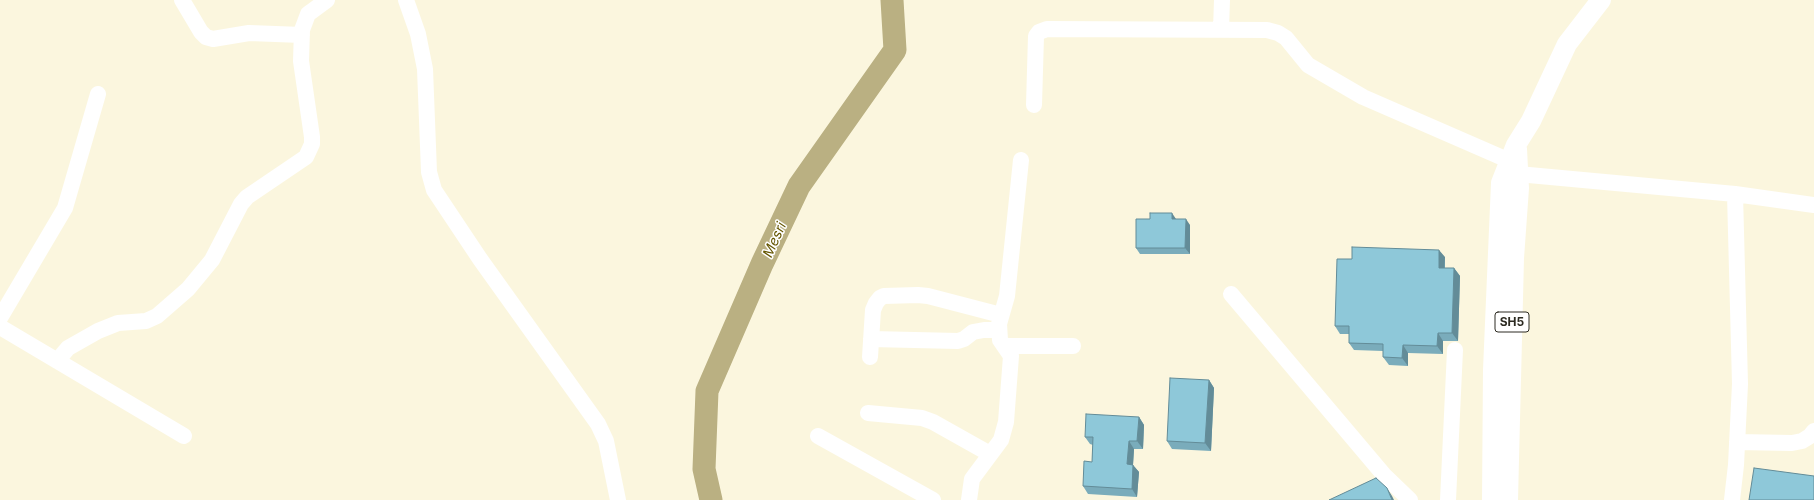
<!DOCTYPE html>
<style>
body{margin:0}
canvas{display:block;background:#fbf6de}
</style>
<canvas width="1814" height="500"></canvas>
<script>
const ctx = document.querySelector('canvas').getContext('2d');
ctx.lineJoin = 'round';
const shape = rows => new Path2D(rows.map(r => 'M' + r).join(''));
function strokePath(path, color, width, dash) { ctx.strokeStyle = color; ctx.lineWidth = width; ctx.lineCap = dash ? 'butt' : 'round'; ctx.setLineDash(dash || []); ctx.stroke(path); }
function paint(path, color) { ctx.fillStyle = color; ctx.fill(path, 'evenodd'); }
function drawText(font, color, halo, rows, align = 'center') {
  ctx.font = font + ' Inter,sans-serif'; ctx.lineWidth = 3; ctx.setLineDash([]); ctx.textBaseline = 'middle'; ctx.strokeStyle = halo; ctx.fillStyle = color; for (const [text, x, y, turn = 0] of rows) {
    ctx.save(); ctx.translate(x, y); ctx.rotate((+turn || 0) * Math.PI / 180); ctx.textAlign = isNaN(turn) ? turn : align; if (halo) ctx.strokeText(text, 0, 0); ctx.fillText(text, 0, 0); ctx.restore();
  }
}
strokePath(shape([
 [711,500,704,469,707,391,762,264,799,186,895,50,892,0]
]), '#bab082', 23);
strokePath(shape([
 [182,0,201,32,206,37,213,39,249,33,302,35],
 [406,0,418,34,425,69,429,172,434,190,480,259,598,424,606,441,618,500],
 [1221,30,1222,0],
 [1034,105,1036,36,1039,32,1047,29,1267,30,1278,33,1286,38,1308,65,1363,97,1510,161],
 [1507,173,1735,194,1814,205],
 [1231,294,1384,475,1410,500],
 [0,318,65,208,98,94],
 [0,327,184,436],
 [871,339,958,341,964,339,973,332,984,330,999,330],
 [1004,346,1073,346],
 [870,357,873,310,876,303,880,298,884,296,918,295,928,296,1001,315],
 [57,361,68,348,98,331,118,323,146,321,157,316,188,289,212,260,241,204,247,197,306,157,312,144,312,137,301,61,302,30,308,14,327,0],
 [868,413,922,418,933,422,990,454],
 [818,436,933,500],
 [1737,442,1792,443,1802,441,1810,436,1814,431],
 [969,500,972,479,1001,440,1006,422,1011,356,1000,340,999,324,1007,296,1021,160],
 [1448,500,1455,350],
 [1732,500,1736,465,1740,384,1735,194]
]), '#fff', 16);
strokePath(shape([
 [1492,500,1493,370,1501,183,1516,145,1531,121,1567,44,1601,0],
 [1508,500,1514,258,1519,188,1517,149]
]), '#fff', 20);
paint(shape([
 [1176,219,1190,225,1190,254,1140,254,1136,248],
 [1445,257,1445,268,1454,268,1460,276,1458,341,1443,341,1443,354,1408,353,1408,366,1389,365,1383,357,1383,351,1354,350,1349,343,1349,334,1340,334,1335,326,1352,259],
 [1209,380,1214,388,1211,451,1172,449,1167,441],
 [1139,417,1144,425,1143,449,1134,449,1133,465,1139,472,1137,497,1088,494,1083,486,1092,462,1093,445,1090,444,1085,437]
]), '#7aacbb');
paint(shape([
 [1172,213,1176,219,1172,219],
 [1186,219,1190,225,1190,254,1185,248],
 [1439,250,1445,257,1444,276,1439,268],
 [1454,268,1460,276,1458,341,1452,333],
 [1438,333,1443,341,1443,354,1437,346],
 [1403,345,1408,353,1408,366,1402,358],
 [1209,380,1214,388,1211,451,1205,443],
 [1139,417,1144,425,1143,449,1137,441],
 [1129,441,1134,449,1133,465,1139,472,1137,497,1132,489,1127,464],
 [1387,488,1392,496,1394,500,1392,500]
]), '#638c98');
const building = shape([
 [1150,213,1172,213,1172,219,1186,219,1185,248,1136,248,1136,219,1150,219,1150,213],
 [1352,247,1439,250,1439,268,1454,268,1452,333,1438,333,1437,346,1403,345,1402,358,1383,357,1383,344,1349,343,1349,326,1335,326,1337,259,1352,259,1352,247],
 [1170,378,1209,380,1205,443,1167,441,1170,378],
 [1086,414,1139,417,1137,441,1129,441,1127,464,1133,465,1132,489,1083,486,1084,461,1092,462,1093,437,1085,437,1086,414],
 [1754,468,1814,476,1814,500,1749,500,1754,468],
 [1376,478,1387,488,1392,500,1329,500,1376,478]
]);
paint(building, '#8ec8d9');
strokePath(building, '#638c98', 1);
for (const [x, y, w] of [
 [1512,322,34]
]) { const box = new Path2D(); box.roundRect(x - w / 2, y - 10, w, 20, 3); ctx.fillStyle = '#fff'; ctx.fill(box); strokePath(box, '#2d2b22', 1); }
drawText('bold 12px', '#2d2b22', null, [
 ["SH5",1512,322]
]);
drawText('italic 14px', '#645500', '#fff', [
 ["Mesri",775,240,-66]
]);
</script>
